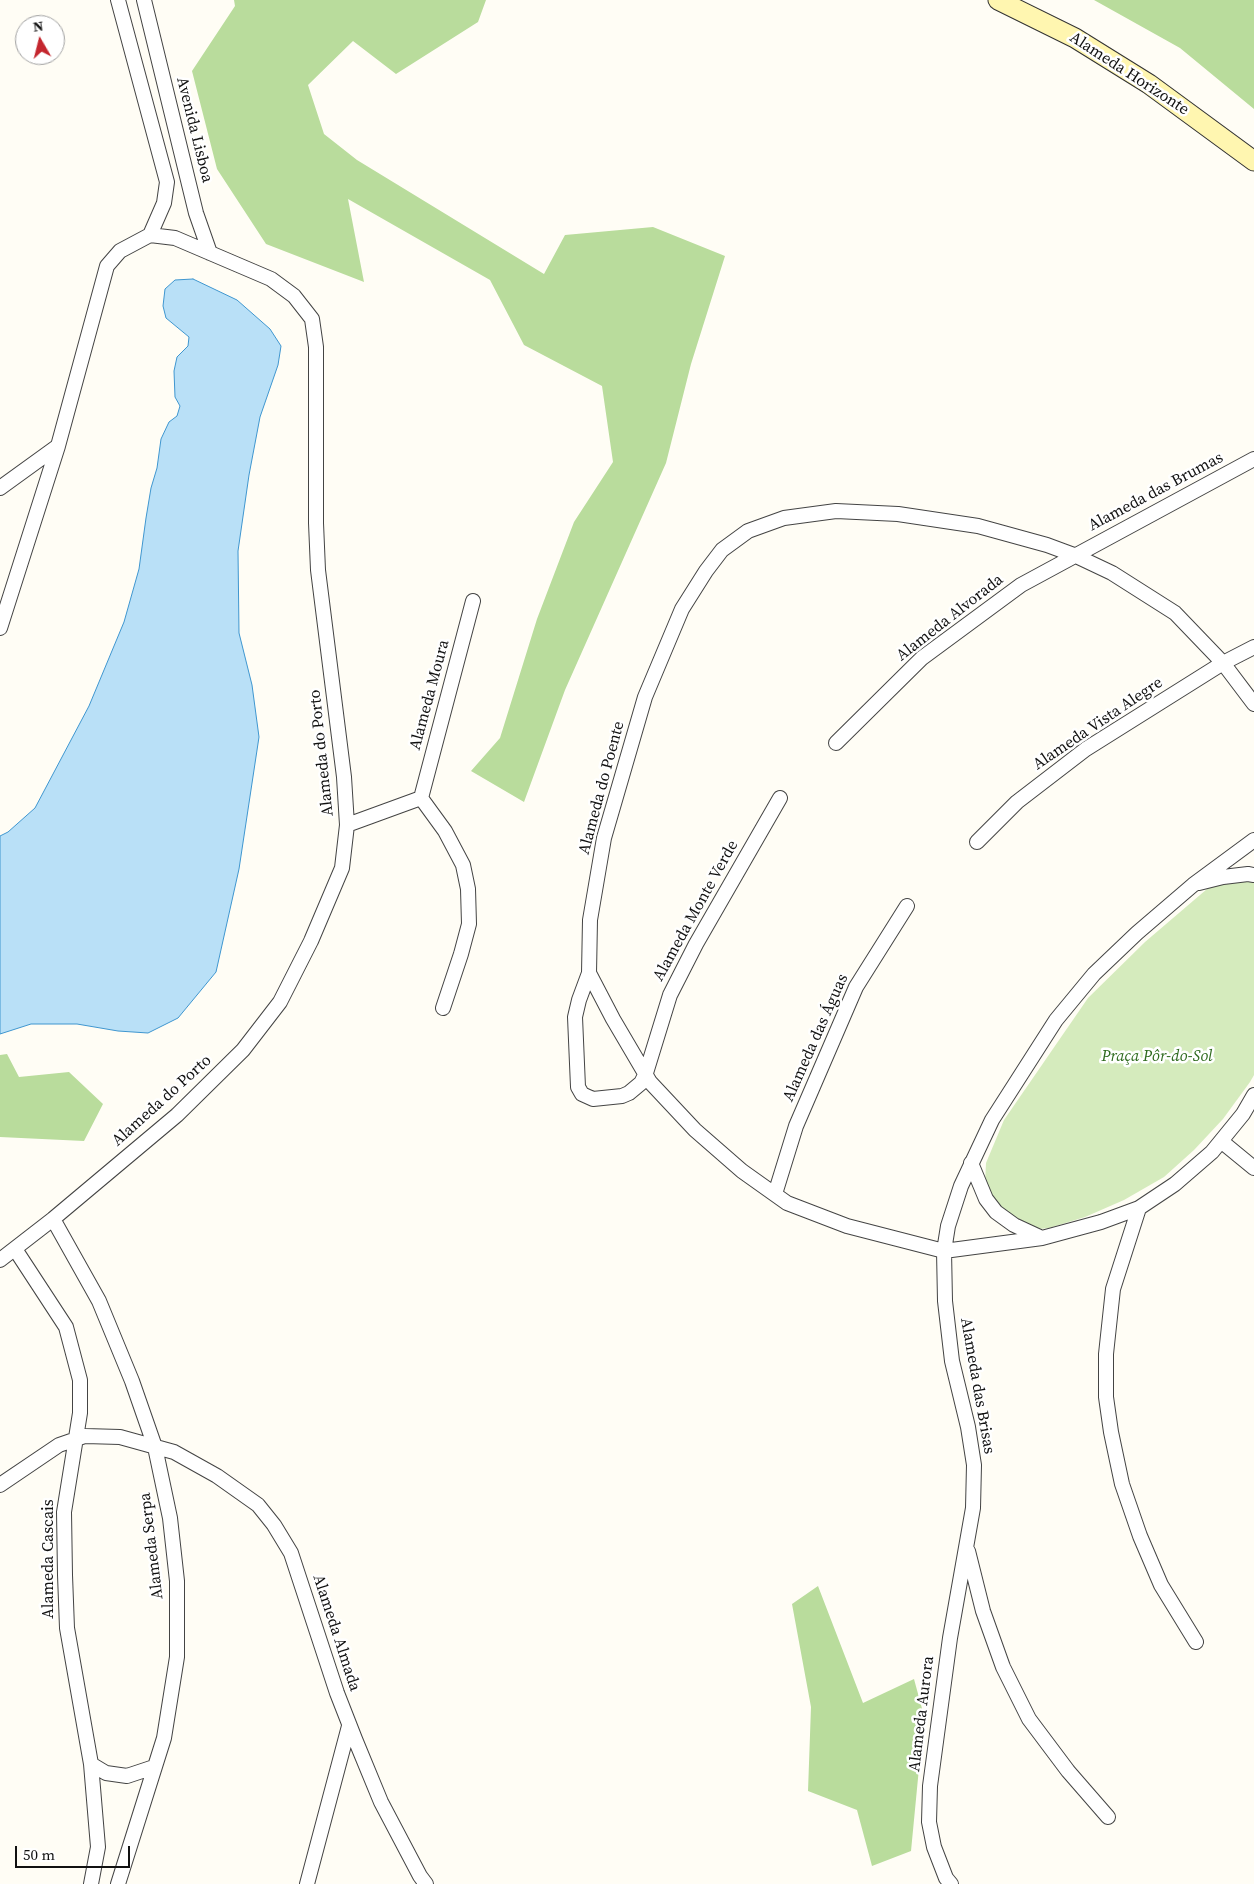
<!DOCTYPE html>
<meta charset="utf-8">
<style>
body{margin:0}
#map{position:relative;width:1254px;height:1884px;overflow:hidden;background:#fffdf5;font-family:"Source Serif 4",serif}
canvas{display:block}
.north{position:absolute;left:15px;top:15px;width:50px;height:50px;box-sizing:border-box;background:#fff;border:1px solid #a0a0a0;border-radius:50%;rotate:352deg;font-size:14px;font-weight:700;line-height:20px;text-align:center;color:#111}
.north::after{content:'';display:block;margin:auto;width:18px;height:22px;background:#c4262e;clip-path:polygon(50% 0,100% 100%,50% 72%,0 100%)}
.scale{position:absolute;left:15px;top:1846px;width:115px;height:22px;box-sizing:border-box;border:2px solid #111;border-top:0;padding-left:6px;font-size:15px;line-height:18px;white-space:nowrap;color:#111;-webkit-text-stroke:4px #fff;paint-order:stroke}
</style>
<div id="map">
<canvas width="1254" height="1884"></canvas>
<div class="north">N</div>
<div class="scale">50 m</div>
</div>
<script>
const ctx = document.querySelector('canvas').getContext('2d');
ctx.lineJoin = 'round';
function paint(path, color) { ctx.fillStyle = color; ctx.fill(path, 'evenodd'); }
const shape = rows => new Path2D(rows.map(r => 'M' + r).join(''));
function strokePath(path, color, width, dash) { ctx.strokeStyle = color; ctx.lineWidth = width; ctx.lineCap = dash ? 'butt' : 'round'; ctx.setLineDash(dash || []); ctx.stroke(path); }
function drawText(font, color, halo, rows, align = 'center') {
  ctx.font = font + ' "Source Serif 4",serif'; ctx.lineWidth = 5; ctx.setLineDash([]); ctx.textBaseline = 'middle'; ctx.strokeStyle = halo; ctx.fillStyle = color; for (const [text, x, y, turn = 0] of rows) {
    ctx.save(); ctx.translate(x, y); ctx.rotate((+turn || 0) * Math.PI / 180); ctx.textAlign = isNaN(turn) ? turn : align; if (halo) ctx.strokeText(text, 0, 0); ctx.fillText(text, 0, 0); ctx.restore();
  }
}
paint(shape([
 [1229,882,1254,882,1254,1075,1250,1082,1223,1119,1194,1150,1164,1177,1124,1200,1085,1217,1049,1228,1030,1230,994,1205,985,1184,986,1163,1004,1120,1088,998,1145,942,1207,889]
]), '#d5ebbd');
paint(shape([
 [234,0,486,0,478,22,396,74,353,41,308,85,324,134,357,160,544,274,565,235,653,227,725,256,691,364,666,463,565,690,524,802,471,771,500,738,537,619,574,522,613,462,602,386,524,345,490,280,348,199,364,282,266,244,217,169,192,71,235,6],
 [1094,0,1254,0,1254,109,1180,48],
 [7,1054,19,1077,69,1072,103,1104,84,1141,0,1137,0,1055],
 [818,1586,863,1703,914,1679,924,1716,911,1851,872,1866,857,1810,808,1791,811,1707,792,1604]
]), '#b9dc9c');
const water = shape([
 [193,279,237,300,270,329,281,346,278,365,260,417,249,475,238,551,239,633,252,685,259,737,239,869,216,972,178,1018,148,1033,118,1031,77,1024,31,1024,0,1034,0,836,8,832,35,808,89,706,124,622,139,569,146,518,151,488,157,468,161,439,169,422,177,416,180,406,175,397,174,371,177,357,188,346,189,337,166,318,163,306,165,289,175,280,193,279]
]);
paint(water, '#b9e0f7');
strokePath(water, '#3f96cf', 1);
const street = shape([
 [118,0,167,182,164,203,150,235],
 [144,0,196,213,210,253],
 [0,488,58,446],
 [0,628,58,446,107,266,120,251,150,235,175,238,271,279,294,296,312,319,316,347,316,523,318,570,344,777,347,825,342,868,311,941,280,1002,243,1050,177,1115,53,1219,0,1260],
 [1254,704,1223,663,1175,613,1112,573,1074,555,1047,545,978,526,898,514,836,511,784,518,748,531,722,550,706,571,682,609,645,697,604,838,590,920,589,973,613,1019,650,1082,695,1130,742,1171,787,1203,847,1226,944,1251,1042,1238,1101,1222,1139,1208,1175,1184,1212,1152,1243,1114,1254,1095],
 [836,743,922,658,1021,585,1254,459],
 [421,798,473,601],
 [347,825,421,798,445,831,463,865,468,889,469,924,461,954,443,1008],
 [977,842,1017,802,1086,749,1223,663,1254,647],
 [1199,883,1223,877,1248,874,1254,875],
 [589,973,579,1000,575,1017,578,1087,582,1094,593,1099,622,1096,629,1093,641,1083,646,1073,670,995,696,944,780,798],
 [1221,1141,1254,1168],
 [971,1163,986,1199,996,1212,1014,1225,1042,1238],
 [775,1194,796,1126,856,987,907,906],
 [1139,1208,1113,1289,1106,1354,1106,1397,1111,1432,1122,1484,1140,1536,1161,1585,1196,1642],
 [53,1219,99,1301,132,1381,155,1447,170,1518,177,1581,177,1657,164,1738,118,1884],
 [15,1249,66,1327,80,1380,80,1413,64,1512,65,1575,67,1628,91,1764,98,1847,91,1884],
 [0,1485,59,1445,85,1436,120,1437,174,1452,217,1476,258,1505,274,1525,291,1553,337,1693,355,1739,381,1802,420,1876,426,1884],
 [968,1551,983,1611,1003,1667,1029,1719,1068,1771,1108,1817],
 [91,1764,106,1773,127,1776,154,1767],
 [307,1884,349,1726],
 [951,1884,946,1878,934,1847,929,1822,930,1786,950,1638,973,1508,974,1465,968,1427,952,1361,945,1301,944,1251,948,1226,961,1186,992,1120,1056,1020,1094,974,1137,933,1193,885,1254,840]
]);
const secondary = shape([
 [998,0,1075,38,1149,84,1254,161]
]);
strokePath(street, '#444', 16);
strokePath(secondary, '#333', 21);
strokePath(street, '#fff', 14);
strokePath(secondary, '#fff6b0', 19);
drawText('16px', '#111', '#fff', [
 ["Alameda Horizonte",1129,74,33],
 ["Avenida Lisboa",194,130,76],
 ["Alameda das Brumas",1156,492,-28],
 ["Alameda Alvorada",950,618,-38],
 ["Alameda Moura",430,695,-75],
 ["Alameda Vista Alegre",1098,724,-34],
 ["Alameda do Porto",322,753,-96],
 ["Alameda do Poente",602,788,-75],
 ["Alameda Monte Verde",696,911,-61],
 ["Alameda das Águas",816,1038,-66],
 ["Alameda do Porto",162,1101,-42],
 ["Alameda das Brisas",977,1386,80],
 ["Alameda Serpa",152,1546,-97],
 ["Alameda Cascais",49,1559,-90],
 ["Alameda Almada",336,1633,72],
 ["Alameda Aurora",922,1714,-83]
]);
drawText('italic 16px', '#2f6b1f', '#fff', [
 ["Praça Pôr-do-Sol",1157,1057]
]);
</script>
